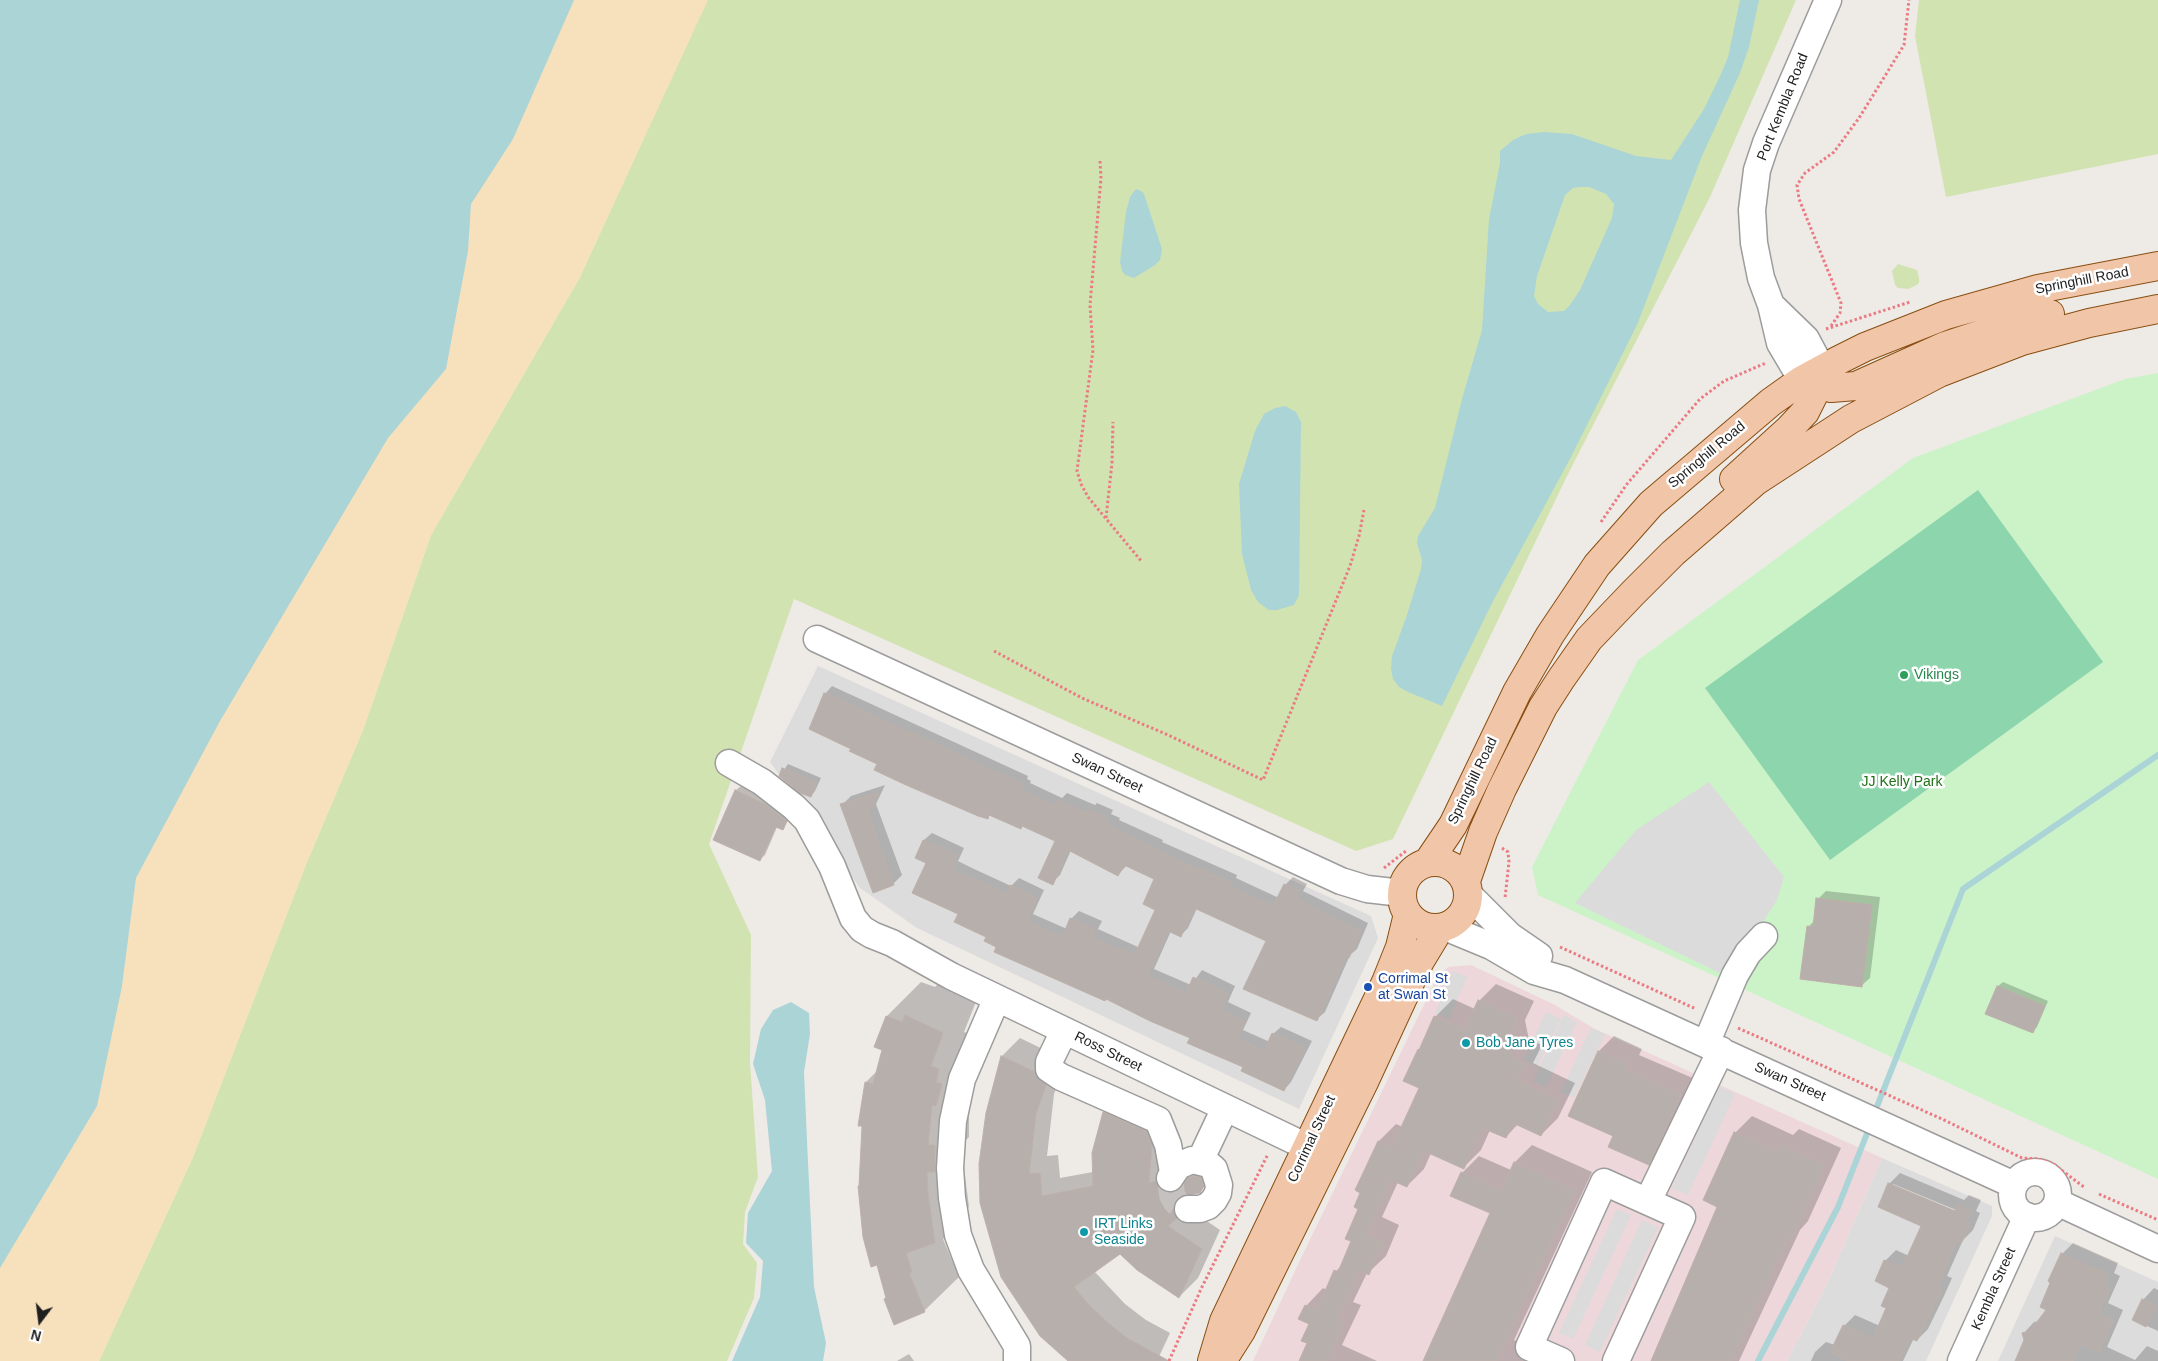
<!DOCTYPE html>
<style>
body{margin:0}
#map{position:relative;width:2158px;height:1361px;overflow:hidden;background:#eeeae6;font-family:Helvetica,sans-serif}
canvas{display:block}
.north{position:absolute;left:15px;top:1296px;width:50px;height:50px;-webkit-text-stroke:4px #fff;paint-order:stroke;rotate:195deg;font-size:14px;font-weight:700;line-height:20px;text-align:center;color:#1f1f1f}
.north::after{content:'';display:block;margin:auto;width:18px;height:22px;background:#1f1f1f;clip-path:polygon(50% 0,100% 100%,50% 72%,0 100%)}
</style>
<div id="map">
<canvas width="2158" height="1361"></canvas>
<div class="north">N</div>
</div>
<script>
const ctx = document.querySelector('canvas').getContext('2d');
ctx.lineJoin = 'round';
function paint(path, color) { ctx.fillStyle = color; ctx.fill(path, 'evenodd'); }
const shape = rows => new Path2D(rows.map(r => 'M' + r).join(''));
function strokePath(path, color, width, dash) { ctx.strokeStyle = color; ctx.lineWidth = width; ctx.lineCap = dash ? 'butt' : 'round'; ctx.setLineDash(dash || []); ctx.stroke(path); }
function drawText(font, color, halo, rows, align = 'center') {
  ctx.font = font + ' Helvetica,sans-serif'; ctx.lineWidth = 5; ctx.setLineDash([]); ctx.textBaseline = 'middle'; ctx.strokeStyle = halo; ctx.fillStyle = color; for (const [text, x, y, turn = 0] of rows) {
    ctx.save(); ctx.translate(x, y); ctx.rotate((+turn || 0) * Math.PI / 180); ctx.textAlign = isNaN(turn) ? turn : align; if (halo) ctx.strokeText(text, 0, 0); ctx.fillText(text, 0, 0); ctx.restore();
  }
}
paint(shape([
 [818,666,1371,916,1378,938,1299,1109,917,928,860,888,770,762],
 [1882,1158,1992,1206,1992,1216,1926,1361,1787,1361,1827,1284],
 [2055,1236,2158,1282,2158,1361,1998,1361]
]), '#dddcdc');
paint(shape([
 [1471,965,1555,1005,1593,1028,1882,1158,1827,1284,1787,1361,1253,1361,1303,1254,1436,980,1448,967]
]), '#edd7da');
paint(shape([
 [707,0,1796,0,1710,197,1567,476,1393,839,1356,851,794,599,709,844,751,935,750,1063,758,1177,745,1212,743,1244,757,1263,754,1298,727,1361,99,1361,193,1157,307,862,363,730,431,535,580,277],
 [1919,0,2158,0,2158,154,1946,197,1915,36],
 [1898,264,1917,270,1919,278,1919,283,1915,286,1908,289,1898,288,1895,285,1892,271]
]), '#d2e3b2');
paint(shape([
 [456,0,708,0,580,277,431,535,363,730,307,862,193,1157,99,1361,0,1361,0,923]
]), '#f7e1bc');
paint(shape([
 [2158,373,2158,1179,1538,895,1532,867,1638,660,1913,458,2125,379]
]), '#ccf3c8');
paint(shape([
 [1978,490,2103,662,1830,860,1705,688]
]), '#8dd5ad');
paint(shape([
 [1709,782,1784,877,1777,900,1749,944,1720,973,1575,903,1636,830],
 [1453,971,1467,977,1449,1019,1435,1013],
 [1546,1012,1561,1019,1537,1067,1523,1060],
 [1564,1015,1577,1022,1546,1087,1533,1081],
 [1591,1028,1605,1034,1574,1098,1561,1092],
 [1719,1086,1735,1094,1688,1195,1672,1188],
 [1617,1209,1631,1215,1573,1339,1559,1333],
 [1642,1220,1658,1227,1600,1352,1585,1345]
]), '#dbdbdb');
paint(shape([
 [0,0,574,0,513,139,471,204,468,251,446,369,388,438,220,721,136,878,122,986,97,1106,0,1268],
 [1740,0,1759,0,1749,47,1740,73,1702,156,1637,325,1571,457,1492,603,1442,706,1408,692,1399,687,1393,679,1391,669,1392,656,1407,615,1421,569,1422,560,1417,543,1418,536,1435,508,1462,399,1482,330,1489,219,1500,163,1500,151,1513,140,1526,134,1544,132,1572,134,1636,156,1671,160,1704,109,1721,74,1728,57],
 [1580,187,1589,187,1606,194,1614,204,1612,218,1580,290,1570,305,1564,311,1548,312,1538,304,1534,296,1537,276,1565,195,1573,188],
 [1136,189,1143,192,1145,197,1162,249,1160,260,1155,265,1134,278,1125,275,1122,271,1120,262,1126,212,1130,197],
 [1285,406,1296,412,1301,422,1299,595,1294,605,1277,610,1269,610,1258,602,1251,590,1242,554,1239,484,1255,431,1264,414,1275,408],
 [791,1002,809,1013,810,1034,804,1072,807,1141,814,1287,826,1343,823,1361,732,1361,760,1297,763,1261,746,1243,748,1213,772,1171,765,1100,753,1064,761,1029,773,1010]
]), '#abd4d7');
paint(shape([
 [832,686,1028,776,1027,779,1031,781,1030,783,1062,798,1067,793,1095,805,1097,803,1113,810,1111,814,1120,818,1119,820,1163,840,1162,842,1237,875,1236,878,1279,898,1285,885,1293,877,1307,884,1303,891,1368,923,1357,949,1350,955,1325,1012,1317,1019,1267,940,1197,908,1188,928,1180,936,1171,931,1154,969,1191,985,1202,970,1235,986,1228,1002,1251,1013,1243,1030,1270,1042,1273,1034,1281,1027,1312,1041,1291,1082,1284,1090,1191,1037,998,946,960,913,928,862,917,857,924,840,932,833,964,848,958,861,972,868,1011,886,1019,878,1044,890,1033,914,1067,929,1071,919,1079,911,1102,921,1098,929,1138,947,1157,909,1156,879,1127,865,1118,875,1071,850,1060,875,1052,883,1056,840,1023,826,1020,828,990,814,987,817,878,763,852,748,825,694],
 [788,764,821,778,815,791,811,796,780,776],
 [885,785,876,804,902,875,893,884,842,805,851,796],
 [741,786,770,799,791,816,782,829,777,827,765,855,760,859,714,839,736,790],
 [1826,891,1880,897,1870,978,1861,986,1808,927,1815,920,1818,899],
 [921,982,935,987,940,982,977,999,964,1032,973,1035,962,1111,969,1111,969,1137,961,1145,969,1207,944,1232,946,1237,943,1239,959,1277,924,1311,887,1298,866,1082,878,1070,883,1049,876,1047,887,1016],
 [2003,982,2048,1001,2037,1027,2033,1031,1998,986],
 [1496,984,1534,1001,1525,1020,1529,1040,1542,1045,1533,1063,1575,1083,1558,1118,1541,1135,1518,1124,1506,1137,1490,1130,1481,1150,1464,1167,1431,1153,1424,1169,1407,1186,1398,1182,1382,1217,1399,1225,1386,1256,1368,1273,1367,1273,1353,1302,1361,1305,1342,1345,1377,1361,1301,1361,1308,1343,1310,1323,1306,1306,1323,1288,1327,1290,1336,1271,1343,1264,1353,1241,1359,1209,1379,1141,1396,1124,1403,1127,1421,1088,1435,1017,1453,999,1475,1009,1479,1001],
 [1614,1036,1642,1049,1639,1055,1695,1079,1663,1149,1648,1164,1615,1135,1570,1115,1599,1051],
 [1020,1038,1053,1054,1064,1067,1054,1094,1047,1156,1058,1155,1060,1178,1093,1172,1104,1113,1122,1094,1189,1175,1218,1173,1199,1192,1192,1193,1195,1199,1186,1207,1220,1230,1198,1278,1179,1297,1120,1252,1094,1271,1125,1304,1146,1320,1170,1333,1157,1361,1070,1361,1002,1056],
 [1752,1116,1793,1135,1799,1129,1841,1148,1808,1221,1800,1230,1739,1361,1653,1361,1719,1206,1735,1133],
 [1532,1145,1592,1172,1514,1340,1559,1361,1424,1361,1492,1213,1462,1173,1479,1156,1511,1170,1515,1162],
 [1900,1173,1964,1200,1969,1195,1981,1200,1976,1211,1980,1213,1973,1230,1963,1240,1947,1276,1952,1278,1944,1296,1928,1329,1917,1340,1914,1338,1903,1361,1811,1361,1815,1352,1826,1342,1835,1345,1844,1326,1855,1315,1880,1326,1888,1307,1891,1287,1885,1261,1896,1250,1909,1256,1922,1225,1889,1184],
 [1893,1184,1961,1212,1960,1215,1893,1187],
 [2073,1243,2118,1263,2114,1273,2120,1276,2108,1303,2123,1310,2107,1347,2135,1360,2147,1346,2158,1351,2158,1361,2016,1361,2025,1340,2023,1334,2034,1322,2039,1321,2048,1309,2062,1254],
 [2154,1288,2158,1290,2158,1331,2134,1320,2143,1300],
 [909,1354,914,1361,897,1361]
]), '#0003');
strokePath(shape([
 [1874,1114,1963,889,2158,755],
 [1758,1361,1838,1207,1870,1126]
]), '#abd4d7', 6);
const building = shape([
 [824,693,1022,784,1020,787,1024,789,1023,791,1056,806,1059,800,1087,813,1088,810,1106,818,1104,821,1114,826,1113,828,1156,848,1155,850,1231,883,1229,886,1273,906,1284,884,1300,891,1296,899,1361,931,1349,958,1346,956,1317,1021,1243,989,1266,941,1194,908,1181,937,1168,931,1147,976,1186,993,1193,977,1228,994,1221,1010,1245,1021,1236,1038,1264,1051,1272,1033,1305,1048,1284,1091,1241,1071,1243,1067,1187,1043,1190,1038,1150,1021,1106,999,1105,1001,994,952,996,947,984,941,986,937,954,922,958,914,912,893,926,863,915,858,923,840,957,855,951,869,964,875,1006,894,1010,885,1037,898,1026,922,1062,937,1070,918,1095,929,1092,937,1134,956,1155,910,1143,904,1154,879,1124,865,1118,876,1068,850,1053,885,1038,878,1055,841,1022,826,1021,829,989,815,988,819,978,816,906,785,874,770,877,764,849,751,851,749,809,729,824,693],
 [782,768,817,783,811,797,800,793,779,776,782,768],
 [735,790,765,804,787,821,783,830,776,827,760,861,713,840,735,790],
 [878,793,868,814,894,885,873,893,840,804,878,793],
 [1816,898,1872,905,1862,987,1800,979,1807,926,1813,927,1816,898],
 [1997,986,2045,1006,2033,1033,1985,1014,1997,986],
 [1478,1000,1518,1018,1508,1038,1512,1057,1525,1063,1517,1080,1558,1100,1541,1136,1513,1123,1506,1138,1482,1128,1464,1169,1424,1151,1407,1187,1391,1180,1366,1235,1383,1242,1369,1275,1359,1270,1337,1320,1344,1323,1327,1361,1299,1361,1307,1343,1301,1341,1309,1324,1298,1319,1305,1305,1317,1310,1334,1270,1338,1272,1351,1241,1345,1239,1358,1209,1354,1207,1360,1193,1355,1190,1378,1141,1392,1147,1419,1088,1403,1081,1418,1049,1419,1050,1434,1016,1465,1029,1478,1000],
 [905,1015,943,1033,931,1066,939,1069,936,1082,942,1084,936,1106,932,1105,928,1145,935,1145,935,1172,927,1172,928,1194,935,1243,906,1253,912,1272,909,1273,925,1312,894,1325,884,1299,886,1298,877,1265,871,1267,863,1237,858,1186,859,1186,862,1126,858,1126,865,1082,873,1084,882,1050,874,1047,886,1016,902,1022,905,1015],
 [1598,1051,1628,1064,1625,1070,1681,1094,1649,1165,1608,1147,1613,1136,1568,1116,1598,1051],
 [1001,1056,1035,1072,1036,1076,1046,1085,1036,1114,1029,1174,1040,1173,1042,1196,1093,1186,1092,1153,1103,1112,1146,1131,1152,1145,1149,1183,1156,1181,1161,1190,1170,1193,1177,1191,1188,1178,1193,1176,1201,1178,1204,1186,1200,1193,1181,1196,1175,1201,1173,1209,1177,1218,1168,1226,1202,1249,1179,1298,1137,1270,1120,1254,1074,1287,1088,1304,1107,1322,1127,1338,1169,1361,1068,1361,1040,1336,1001,1277,980,1203,979,1164,986,1113,1001,1056],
 [1734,1132,1778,1152,1781,1145,1825,1165,1791,1240,1787,1239,1731,1361,1651,1361,1717,1207,1703,1200,1734,1132],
 [1514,1162,1575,1190,1496,1361,1423,1361,1490,1213,1450,1196,1461,1172,1501,1190,1514,1162],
 [1888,1183,1955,1211,1957,1205,1971,1211,1966,1222,1970,1224,1962,1242,1957,1240,1937,1287,1942,1289,1917,1341,1909,1338,1899,1361,1848,1361,1830,1352,1843,1325,1873,1338,1886,1308,1881,1306,1889,1288,1875,1281,1884,1260,1902,1268,1921,1226,1878,1207,1888,1183],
 [2061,1253,2108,1275,2103,1284,2110,1288,2098,1314,2113,1321,2099,1352,2081,1344,2073,1361,2015,1361,2024,1340,2022,1333,2030,1331,2046,1310,2040,1307,2050,1283,2048,1281,2061,1253],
 [2142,1299,2157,1306,2146,1327,2132,1320,2142,1299]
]);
paint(building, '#b7afac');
strokePath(building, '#beb0aa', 1);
strokePath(shape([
 [1170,1178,1172,1195,1176,1202,1188,1209]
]), '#c5c1be', 26, [26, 13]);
const minor = shape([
 [1771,305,1806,339,1822,369],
 [1802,380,1780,343,1771,305,1761,278,1754,243,1752,210,1757,170,1766,143,1828,0],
 [817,639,1341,881,1367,889,1402,893],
 [729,763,762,782,794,807,807,820,832,866,853,918,862,929,872,935,892,943,951,976,1326,1156],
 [1469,895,1510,936,1539,956],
 [1445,927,1491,946,1534,971,1565,980,2014,1185],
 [997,998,962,1079,953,1121,950,1168,952,1198,958,1235,971,1270,1017,1346,1017,1361],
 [1064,1031,1049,1062,1049,1069,1061,1077,1158,1120,1168,1145,1173,1172],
 [1706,1044,1735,975,1748,953,1764,936],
 [1200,1161,1225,1108],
 '2012 1195a23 23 0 1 1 46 0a23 23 0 1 1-46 0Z',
 [1170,1178,1178,1166,1192,1160,1208,1164,1214,1169,1219,1185,1218,1193,1214,1200,1208,1206,1200,1209,1188,1209],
 [1648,1201,1721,1050],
 [2057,1202,2158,1249],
 [1561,1361,1529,1347,1604,1182,1682,1217,1616,1361],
 [1961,1361,2027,1216]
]);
const major = shape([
 [1802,380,1831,388,1856,386,1945,346,2009,325,2050,314],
 [1734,479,1789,429,1805,412,1813,396,1822,369],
 '1402 895a33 33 0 1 1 66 0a33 33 0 1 1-66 0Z',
 [1428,862,1453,825,1517,692,1550,635,1597,565,1651,504,1771,402,1802,380,1837,361,1865,347,1946,315,2038,289,2158,266],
 [1466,881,1483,832,1502,789,1543,707,1561,679,1589,639,1633,593,1673,553,1756,481,1851,419,1939,373,2022,341,2089,323,2158,309],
 [1212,1361,1224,1321,1386,982,1400,947,1408,914],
 [1222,1361,1241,1331,1365,1080,1420,961,1440,928]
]);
strokePath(minor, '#9c9c9c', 29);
strokePath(major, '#894e11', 30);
strokePath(shape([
 [1100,161,1101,178,1090,305,1093,350,1077,471,1081,484,1088,497,1142,562],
 [1831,326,1840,313,1841,303,1799,199,1797,185,1805,173,1834,152,1859,118,1904,45,1909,0],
 [1826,329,1910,302],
 [1106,518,1112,463,1113,422],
 [1601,522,1627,484,1700,399,1724,381,1766,363],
 [994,651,1082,698,1168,735,1263,780,1350,566,1359,536,1364,510],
 [1502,848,1508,852,1509,862,1505,898],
 [1384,868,1406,851],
 [1560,947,1696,1009],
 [1738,1028,1942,1119,2022,1158,2039,1159,2052,1163,2084,1187],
 [2099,1194,2158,1220],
 [1169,1361,1201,1289,1268,1154]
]), '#ea7b82', 3, [2.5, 2.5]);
strokePath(minor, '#fff', 26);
strokePath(major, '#f1c6a8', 28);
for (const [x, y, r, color] of [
 [1904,675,5,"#2e9e5b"],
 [1368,987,5,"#1a4fb4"],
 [1466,1043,5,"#0f9aa8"],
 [1084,1232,5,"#0f9aa8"]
]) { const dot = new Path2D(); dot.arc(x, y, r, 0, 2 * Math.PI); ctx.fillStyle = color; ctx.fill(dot); strokePath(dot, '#fff', 2); }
drawText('14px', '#1f1f1f', '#fff', [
 ["Port Kembla Road",1783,107,-68],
 ["Springhill Road",2082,281,-11],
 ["Springhill Road",1707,455,-40],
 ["Swan Street",1107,773,25],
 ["Springhill Road",1473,781,-64],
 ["Ross Street",1108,1052,26],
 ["Swan Street",1790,1082,24],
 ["Corrimal Street",1312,1139,-65],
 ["Kembla Street",1994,1289,-66]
]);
drawText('14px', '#27864d', '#fff', [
 ["Vikings",1914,675]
], 'left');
drawText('14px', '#1f7118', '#fff', [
 ["JJ Kelly Park",1902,782]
]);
drawText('14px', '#164399', '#fff', [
 ["Corrimal St",1378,979],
 ["at Swan St",1378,995]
], 'left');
drawText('14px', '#0d838f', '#fff', [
 ["Bob Jane Tyres",1476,1043],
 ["IRT Links",1094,1224],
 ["Seaside",1094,1240]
], 'left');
</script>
